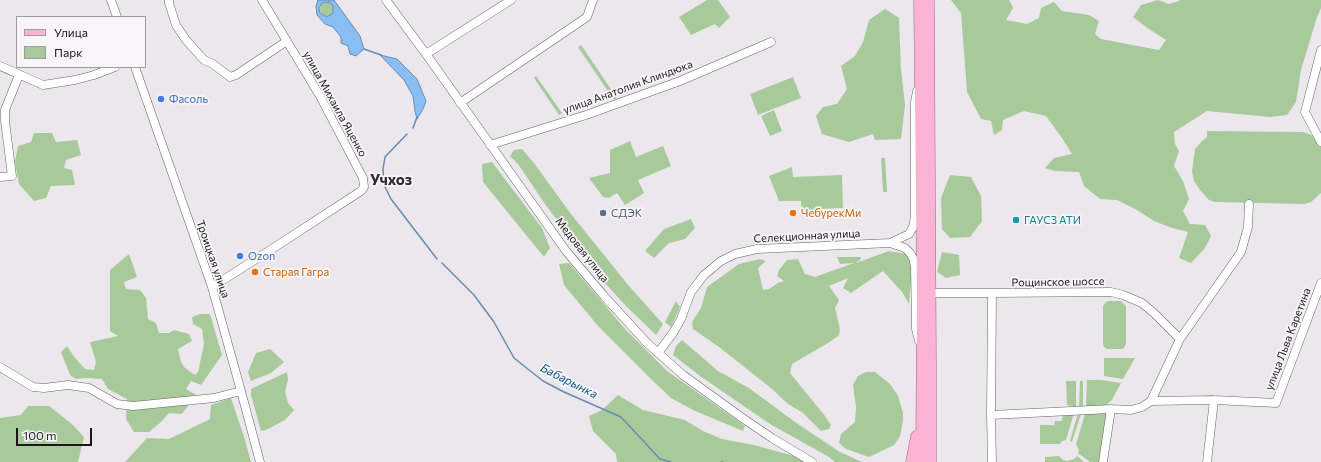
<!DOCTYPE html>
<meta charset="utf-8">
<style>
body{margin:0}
#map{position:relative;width:1321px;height:462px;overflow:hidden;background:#ebe7ec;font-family:Commissioner,sans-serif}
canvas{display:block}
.legend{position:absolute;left:16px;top:16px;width:130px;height:52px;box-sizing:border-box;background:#f8f5f9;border:1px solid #9f9c9f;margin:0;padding:5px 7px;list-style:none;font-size:12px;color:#191719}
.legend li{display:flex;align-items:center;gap:8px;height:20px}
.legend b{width:20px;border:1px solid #9f9c9f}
.scale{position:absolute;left:16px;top:428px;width:76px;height:18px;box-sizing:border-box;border:2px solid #191719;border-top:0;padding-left:5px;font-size:12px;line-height:14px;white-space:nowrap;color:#191719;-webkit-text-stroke:3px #f8f5f9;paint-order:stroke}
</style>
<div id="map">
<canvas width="1321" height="462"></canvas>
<ul class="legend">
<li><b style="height:5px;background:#fab3d3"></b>Улица</li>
<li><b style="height:11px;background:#a8ca9b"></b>Парк</li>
</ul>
<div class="scale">100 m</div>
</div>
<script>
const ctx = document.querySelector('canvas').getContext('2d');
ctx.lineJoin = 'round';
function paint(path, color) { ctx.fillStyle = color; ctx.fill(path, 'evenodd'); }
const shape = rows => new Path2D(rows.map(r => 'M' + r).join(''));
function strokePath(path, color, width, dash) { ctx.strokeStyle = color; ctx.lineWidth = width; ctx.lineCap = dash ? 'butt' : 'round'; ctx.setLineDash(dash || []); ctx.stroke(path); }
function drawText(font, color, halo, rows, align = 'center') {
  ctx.font = font + ' Commissioner,sans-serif'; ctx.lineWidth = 3.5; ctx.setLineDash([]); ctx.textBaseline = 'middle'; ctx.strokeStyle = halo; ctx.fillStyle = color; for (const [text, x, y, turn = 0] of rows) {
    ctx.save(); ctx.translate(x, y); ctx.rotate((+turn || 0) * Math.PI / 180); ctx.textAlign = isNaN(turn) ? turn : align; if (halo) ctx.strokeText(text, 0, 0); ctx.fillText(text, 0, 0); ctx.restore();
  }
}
paint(shape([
 [707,0,718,0,730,17,719,28,715,24,691,35,679,17],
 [951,0,1009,0,1013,8,1006,20,1027,24,1039,18,1041,8,1054,2,1062,11,1089,15,1099,21,1095,34,1101,39,1159,50,1166,40,1149,29,1133,17,1141,5,1158,0,1169,4,1179,1,1180,0,1321,0,1321,8,1317,17,1301,70,1296,102,1287,115,1270,117,1207,111,1174,132,1175,144,1179,151,1174,166,1183,181,1189,199,1183,211,1190,224,1205,225,1211,236,1205,248,1191,263,1179,258,1188,232,1172,228,1154,221,1137,210,1117,200,1100,199,1084,186,1079,172,1055,171,1045,168,1054,158,1072,154,1062,138,1046,116,1024,111,1003,120,1002,130,994,135,991,121,981,119,967,92,961,13],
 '320 9a7 7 0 1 1 14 0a7 7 0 1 1-14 0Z',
 [885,9,899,18,901,69,905,105,901,139,875,140,873,134,849,142,822,134,816,116,823,107,837,104,847,89,841,66,855,56,863,42,869,20],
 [581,45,617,98,614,100,578,47],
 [536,76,562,113,559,115,534,78],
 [793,77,801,98,758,115,750,94],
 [774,110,782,131,770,136,761,116],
 [1207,131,1303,132,1311,135,1321,144,1321,193,1311,202,1304,204,1215,202,1209,200,1200,190,1194,181,1192,171,1195,149,1202,141,1207,137],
 [34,133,52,133,56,142,77,140,81,155,66,160,64,168,72,170,75,185,51,186,46,198,34,201,19,184,15,162,18,146,31,142],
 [630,141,636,157,663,146,671,166,638,180,644,193,625,205,617,193,609,198,603,197,589,178,610,173,610,150],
 [522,149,534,163,571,214,629,286,663,324,656,335,626,306,605,283,575,242,564,229,545,204,518,164,510,156,514,150],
 [881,158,885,158,887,192,883,192],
 [492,162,542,228,550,248,544,257,483,182,482,164],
 [792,167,793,177,842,175,843,208,819,209,819,214,802,215,801,201,779,201,769,176],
 [950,175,971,177,981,196,982,221,970,237,950,238,942,229,941,198],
 [691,219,695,228,685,239,669,243,654,258,645,251,664,229],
 [889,251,906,254,910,261,912,270,909,304,902,292,883,271,851,293,843,288,848,278,829,286,839,300,835,308,840,329,839,335,828,343,792,364,790,373,825,416,831,425,829,429,821,431,803,413,788,404,772,389,719,347,693,329,692,322,701,308,707,287,739,264,760,259,766,261,758,268,763,290,769,289,778,283,784,281,777,276,779,270,787,260,798,259,805,274,815,277,854,263,840,264,837,257,861,257,861,259,856,263],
 [942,252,959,255,960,275,946,278,937,272],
 [129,254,137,277,124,282,126,289,140,290,146,298,148,319,156,323,159,333,169,333,174,330,189,334,192,341,178,349,181,362,185,368,195,375,198,372,204,344,202,329,193,324,192,317,200,314,210,314,222,355,201,385,191,381,186,389,196,395,182,414,169,413,160,423,149,432,134,432,126,419,127,399,108,389,102,379,87,378,76,379,70,375,61,352,67,346,75,358,85,369,94,370,96,362,90,342,118,336,110,331,110,270],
 [569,263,626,330,667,371,745,426,743,431,695,411,671,398,655,383,598,326,564,285,559,264],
 [676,301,680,307,671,327,665,322],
 [1108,301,1121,301,1126,306,1126,344,1124,348,1121,349,1107,349,1104,347,1103,344,1103,306,1105,303],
 [682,340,718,371,749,388,795,422,840,452,862,462,835,462,829,457,770,424,700,376,673,355,676,346],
 [270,349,284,362,271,373,251,381,248,372,256,353],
 [1104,358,1135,358,1123,379,1104,376],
 [287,372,288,380,285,391,288,403,294,410,285,420,266,430,261,431,251,395,251,389],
 [866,372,875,372,890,384,898,396,903,413,903,421,900,436,894,445,869,457,846,449,839,443,841,434,855,422,856,407,853,385,858,376],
 [1087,380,1101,380,1121,383,1112,400,1105,406,1086,406],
 [1066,381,1076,381,1076,407,1067,405],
 [1080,381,1083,381,1083,407,1079,407],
 [618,395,643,410,685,420,703,431,722,439,754,445,794,456,809,462,617,462,616,454,593,431,589,416,602,410],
 [231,398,245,440,251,462,125,462,147,438,169,439,210,419,211,405],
 [28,406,49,406,73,425,84,437,78,462,0,462,0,418,21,415],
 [1063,413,1074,413,1066,440,1062,441,1060,444,1040,444,1040,425,1054,425,1055,421,1062,421],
 [1078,413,1081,414,1072,442,1070,441],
 [1085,414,1106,414,1099,462,1090,462,1078,453,1079,450,1076,444],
 [1059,456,1063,460,1067,461,1074,459,1077,456,1084,462,1045,462,1045,457]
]), '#a8ca9b');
const water = shape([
 [318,0,334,0,360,36,364,49,356,56,350,54,348,46,341,43,341,37,333,27,325,24,317,15,316,6,318,0],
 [329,2,333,6,333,13,327,17,320,13,319,8,322,3,329,2],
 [380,55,397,59,417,79,426,101,423,109,417,119,415,111,413,96,404,80,380,55]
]);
paint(water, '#88bef4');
strokePath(water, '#678cb2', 1);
strokePath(shape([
 [364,49,381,55],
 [413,128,417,117],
 [407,134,385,157,383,169,384,185,391,199,437,259],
 [442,263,474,295,494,322,514,358,543,381,564,392,621,417,660,459,671,462],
 [721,462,723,462]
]), '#678cb2', 1.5);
const minor = shape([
 [111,0,117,17],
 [169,0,169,3,176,25,186,40,204,60,213,64,230,77,236,75,287,41],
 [386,0,426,54,566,251,604,296,647,343,683,375,741,417,772,438,812,462],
 [1321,50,1305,112,1321,142],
 [426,54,511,0],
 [0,66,43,85,75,80,94,75,115,67],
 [135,67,212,287,241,391,260,462],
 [460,103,587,17,593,0],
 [490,145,586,115,680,81,771,42],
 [0,177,12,176,5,121,5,110,19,75],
 [890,243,909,234,913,227,915,216,915,102,917,91],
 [212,287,275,247,361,191,364,187,363,178,320,96,262,0],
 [931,293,992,293,991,415,992,462],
 [992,293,1111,292,1123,295,1142,303,1155,314,1180,339],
 [658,353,673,333,681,319,691,292,704,275,721,261,735,254,757,249,890,243,905,248,910,253,913,258,915,266,916,329,919,341],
 [0,367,33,387,44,388,68,385,89,388,117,404,133,406,214,398,241,391],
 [1151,401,1214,400,1276,403,1321,283],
 [991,415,1111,409,1131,410,1142,407,1151,401,1180,339,1241,252,1248,227,1249,204],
 [1103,462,1111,409],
 [1207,462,1214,400]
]);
const major = shape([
 [919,0,922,294,921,462],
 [929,0,931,361,931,462],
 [911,462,916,436]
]);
strokePath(minor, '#666366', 9);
strokePath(major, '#a95c7e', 11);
strokePath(minor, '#fff', 8);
strokePath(major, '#fab3d3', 10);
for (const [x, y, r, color] of [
 [161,99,4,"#3f7fe0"],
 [603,213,4,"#5c6f8a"],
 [793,213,4,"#e8710a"],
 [1016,220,4,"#0f9aa8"],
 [240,256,4,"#3f7fe0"],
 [255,272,4,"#e8710a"]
]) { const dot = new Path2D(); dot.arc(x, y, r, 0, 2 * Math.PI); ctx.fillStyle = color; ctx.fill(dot); strokePath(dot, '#f8f5f9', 1.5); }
drawText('11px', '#191719', '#f8f5f9', [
 ["улица Анатолия Клиндюка",628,87,-20],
 ["улица Михаила Яценко",335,104,61],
 ["Селекционная улица",807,236,-3],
 ["Медовая улица",582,250,52],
 ["Троицкая улица",213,259,71],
 ["Рощинское шоссе",1058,282,-1],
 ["улица Льва Каретина",1288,339,-69]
]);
drawText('11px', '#366cbe', '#f8f5f9', [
 ["Фасоль",169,99],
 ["Ozon",248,256]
], 'left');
drawText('11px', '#4e5e75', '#f8f5f9', [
 ["СДЭК",611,213]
], 'left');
drawText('11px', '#c56008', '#f8f5f9', [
 ["ЧебурекМи",801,213],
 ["Старая Гагра",263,272]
], 'left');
drawText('11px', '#0d838f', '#f8f5f9', [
 ["ГАУСЗ АТИ",1024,220]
], 'left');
drawText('italic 12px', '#065793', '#f8f5f9', [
 ["Бабарынка",569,381,27]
]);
drawText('bold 15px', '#2d2a2d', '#f8f5f9', [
 ["Учхоз",391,180]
]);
</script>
